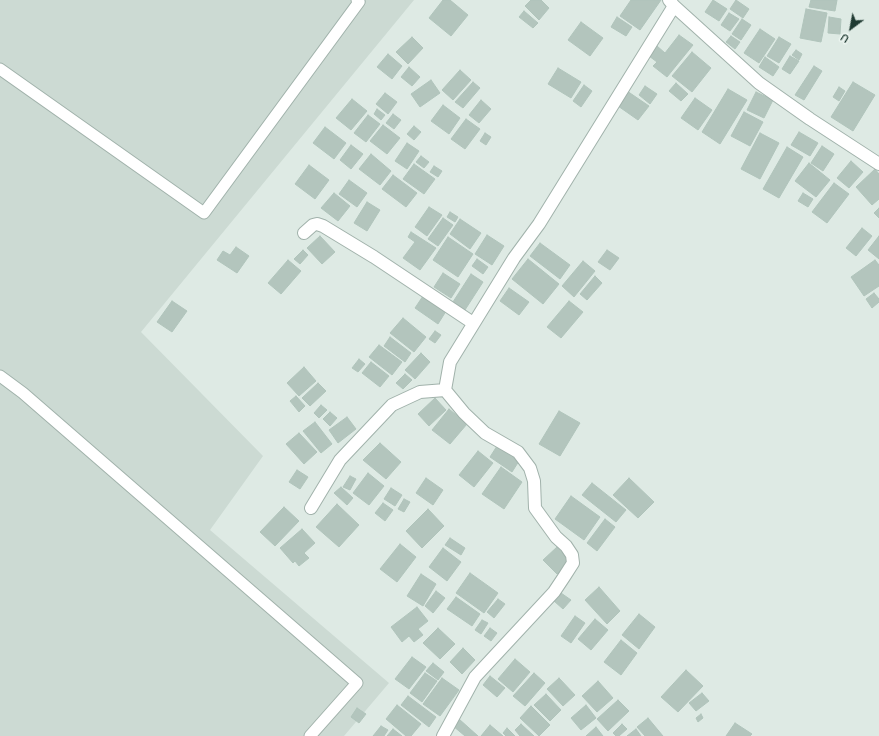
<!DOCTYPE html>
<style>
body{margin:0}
#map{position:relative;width:879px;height:736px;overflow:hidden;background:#deeae4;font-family:Quicksand,sans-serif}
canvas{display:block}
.north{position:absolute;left:831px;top:8px;width:40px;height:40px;-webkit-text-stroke:3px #eef7f2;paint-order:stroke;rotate:212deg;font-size:11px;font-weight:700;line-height:16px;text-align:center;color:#1f3a32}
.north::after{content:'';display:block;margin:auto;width:14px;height:18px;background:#1f3a32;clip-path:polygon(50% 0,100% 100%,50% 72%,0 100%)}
</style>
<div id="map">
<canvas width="879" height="736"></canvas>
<div class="north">U</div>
</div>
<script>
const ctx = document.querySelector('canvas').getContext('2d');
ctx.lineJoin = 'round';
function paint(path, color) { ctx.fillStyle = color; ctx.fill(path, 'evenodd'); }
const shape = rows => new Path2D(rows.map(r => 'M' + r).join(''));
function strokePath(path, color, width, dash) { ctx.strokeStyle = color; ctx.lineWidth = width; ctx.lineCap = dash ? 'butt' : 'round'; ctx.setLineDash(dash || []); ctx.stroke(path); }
paint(shape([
 [0,0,414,0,141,332,263,456,210,530,389,683,344,736,0,736]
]), '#ccdad3');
const building = shape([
 [443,0,450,0,468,15,451,36,429,18,443,0],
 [531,0,541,0,549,8,539,20,525,6,531,0],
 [631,0,661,0,640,30,620,16,631,0],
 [713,0,727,9,719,21,705,12,713,0],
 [736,0,749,9,743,18,730,9,736,0],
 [811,0,837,0,835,11,809,7,811,0],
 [806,9,827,13,821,42,800,38,806,9],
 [524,11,538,23,533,28,519,17,524,11],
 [729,13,739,19,730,31,721,25,729,13],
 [617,17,632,27,626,36,611,27,617,17],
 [829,17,841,19,840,34,828,33,829,17],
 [742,19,751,25,741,40,732,34,742,19],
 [581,22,603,38,590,56,568,40,581,22],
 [760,29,775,39,759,63,744,53,760,29],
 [679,35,693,45,667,77,653,66,657,62,649,56,657,46,665,53,679,35],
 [731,36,740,42,735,49,726,42,731,36],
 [412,37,423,48,408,64,396,52,412,37],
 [779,37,791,44,779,63,767,56,779,37],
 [796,50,802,54,799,60,792,55,796,50],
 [692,52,711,68,692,92,672,76,692,52],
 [388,54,402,66,392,79,377,67,388,54],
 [790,56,799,61,790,74,782,69,790,56],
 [765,57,779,67,773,76,759,67,765,57],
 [814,66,822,71,804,100,795,95,814,66],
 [409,67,420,77,412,86,401,77,409,67],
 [558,68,581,82,571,98,548,84,558,68],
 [460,70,471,80,453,100,442,90,460,70],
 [431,80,440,93,420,107,411,94,431,80],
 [473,82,480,88,463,108,455,102,473,82],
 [853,82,875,95,853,131,831,117,853,82],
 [676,83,688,94,681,101,669,91,676,83],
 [584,85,592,91,581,107,573,101,584,85],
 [645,86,657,94,650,104,639,95,645,86],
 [839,87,845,91,839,101,833,97,839,87],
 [728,89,747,100,720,144,702,132,728,89],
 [627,91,649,106,638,120,618,106,627,91],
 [756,92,773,100,764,118,747,110,756,92],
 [385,93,397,102,388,114,376,104,385,93],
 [695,98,712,110,698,130,681,118,695,98],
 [352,99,367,111,351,130,336,118,352,99],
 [481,100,491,109,479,123,469,115,481,100],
 [443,105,460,118,449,134,431,121,443,105],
 [377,109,385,115,381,120,374,114,377,109],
 [744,112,763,122,750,146,731,136,744,112],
 [393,114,401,120,394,129,386,123,393,114],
 [368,115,380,124,366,142,354,133,368,115],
 [466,119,480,129,465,149,451,139,466,119],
 [383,125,400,138,387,154,370,141,383,125],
 [414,126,421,132,414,140,407,134,414,126],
 [325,127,346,143,334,159,313,143,325,127],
 [799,132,818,143,810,156,791,145,799,132],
 [485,133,491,137,486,145,480,141,485,133],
 [760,133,779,143,760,179,741,169,760,133],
 [407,143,419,151,407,169,395,161,407,143],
 [351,145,363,154,351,169,340,160,351,145],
 [822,146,834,154,823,171,811,163,822,146],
 [787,147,803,157,779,198,763,189,787,147],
 [371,154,391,171,380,185,359,169,371,154],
 [421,156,429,162,424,168,416,162,421,156],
 [851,161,863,172,849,188,837,178,851,161],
 [809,163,830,180,816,197,795,181,809,163],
 [414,164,435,179,424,194,403,179,414,164],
 [309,165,329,180,315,199,295,184,309,165],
 [434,166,442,171,438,177,430,172,434,166],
 [875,169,879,174,879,199,872,205,856,187,875,169],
 [393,175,417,193,406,207,382,189,393,175],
 [349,180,367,193,357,207,339,194,349,180],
 [834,183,849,194,827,223,812,212,834,183],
 [334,193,350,206,338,221,321,208,334,193],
 [803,193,813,199,808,207,798,201,803,193],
 [367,202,380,210,367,231,354,223,367,202],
 [429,207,442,215,427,236,415,227,429,207],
 [879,208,879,218,874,213,879,208],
 [450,212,458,217,455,222,447,217,450,212],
 [443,218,453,225,438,246,428,239,443,218],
 [460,219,481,233,470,249,450,234,460,219],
 [862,228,872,236,856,256,846,248,862,228],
 [411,232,436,248,420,270,403,258,415,242,408,237,411,232],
 [487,235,504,246,492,265,475,254,487,235],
 [320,236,335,252,322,264,307,248,320,236],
 [879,236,879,259,868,250,879,236],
 [448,237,473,254,458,277,433,260,448,237],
 [540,243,570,265,560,279,530,256,540,243],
 [236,247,249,256,237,273,217,260,223,251,230,255,236,247],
 [303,250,308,255,300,264,294,259,303,250],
 [607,250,619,258,610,270,598,262,607,250],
 [477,259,488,267,483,274,472,266,477,259],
 [528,259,559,284,543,304,512,279,528,259],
 [288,260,301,271,281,294,268,283,288,260],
 [875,260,879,265,879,286,864,296,851,277,875,260],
 [583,261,595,271,574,297,562,286,583,261],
 [443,273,460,284,451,298,434,287,443,273],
 [471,274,483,282,463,313,451,305,471,274],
 [595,276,602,283,587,300,580,294,595,276],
 [509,288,529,302,519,315,500,301,509,288],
 [425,293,448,308,438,324,415,308,425,293],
 [874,293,879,299,879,302,872,308,866,299,874,293],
 [172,301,187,311,172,332,157,322,172,301],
 [569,301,583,312,561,338,547,327,569,301],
 [403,318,426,337,414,352,390,333,403,318],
 [435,331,441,335,435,343,429,339,435,331],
 [390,337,411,353,405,362,384,346,390,337],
 [379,345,402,362,392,375,369,357,379,345],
 [421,353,430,362,415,379,405,370,421,353],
 [359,359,365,364,358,372,352,368,359,359],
 [371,362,389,376,380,387,362,373,371,362],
 [304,367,316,381,299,396,287,383,304,367],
 [405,374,412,380,403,389,396,383,405,374],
 [318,383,326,391,310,406,302,398,318,383],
 [296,396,305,406,299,412,290,401,296,396],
 [435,398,446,410,429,426,418,414,435,398],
 [321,405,327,410,319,418,314,413,321,405],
 [449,409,467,424,450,444,432,430,449,409],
 [559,411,580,423,560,456,539,444,559,411],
 [330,412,337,418,330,426,323,419,330,412],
 [347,417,356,429,338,443,329,430,347,417],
 [315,422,332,444,321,453,303,431,315,422],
 [299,433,317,452,304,464,286,444,299,433],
 [380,443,401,462,386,479,363,460,380,443],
 [497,446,519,461,512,472,490,457,497,446],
 [478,451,493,463,474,487,459,475,478,451],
 [501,467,522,482,504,509,482,494,501,467],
 [297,470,308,477,300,489,289,482,297,470],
 [368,473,384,486,369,505,353,493,368,473],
 [350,476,356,479,350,490,343,487,350,476],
 [426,478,443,490,433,505,416,493,426,478],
 [629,478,654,502,638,518,613,495,629,478],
 [592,483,626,510,616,522,582,495,592,483],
 [341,487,353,498,347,505,334,493,341,487],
 [391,488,402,495,395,506,384,499,391,488],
 [571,496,600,517,584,540,555,519,571,496],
 [404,499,410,502,404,512,398,509,404,499],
 [383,503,393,510,385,521,375,513,383,503],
 [337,504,359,525,339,547,316,527,337,504],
 [284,507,299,521,275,546,260,532,284,507],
 [428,509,444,526,422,548,406,531,428,509],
 [605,519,615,527,597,551,587,543,605,519],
 [302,529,315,543,304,553,309,558,299,566,295,561,293,563,280,548,302,529],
 [450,538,465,548,461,555,445,545,450,538],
 [400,544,416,557,397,582,380,569,400,544],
 [557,547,570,561,557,574,543,560,557,547],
 [443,548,461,562,447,581,429,567,443,548],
 [470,573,498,593,484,613,456,593,470,573],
 [421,574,436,584,423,606,407,596,421,574],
 [599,587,620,611,607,624,585,600,599,587],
 [436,591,445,598,433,613,425,606,436,591],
 [561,593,571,600,563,609,554,601,561,593],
 [456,597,480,614,472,626,447,609,456,597],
 [498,599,505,604,494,618,487,612,498,599],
 [417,607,428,621,418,629,423,635,414,642,409,636,402,642,391,627,417,607],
 [639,614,655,627,639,649,622,635,639,614],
 [575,616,585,623,571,643,561,636,575,616],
 [595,619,608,630,591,650,578,639,595,619],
 [482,620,488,623,481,634,475,630,482,620],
 [438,628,455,644,440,659,423,643,438,628],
 [490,628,497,633,491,641,484,636,490,628],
 [621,640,637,653,621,675,604,662,621,640],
 [463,648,475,660,462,674,450,662,463,648],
 [412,657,426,667,409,689,395,679,412,657],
 [515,659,530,672,513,692,498,679,515,659],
 [433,663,444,672,438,680,426,671,433,663],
 [686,670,703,686,678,712,661,697,686,670],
 [425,673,437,681,422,702,410,693,425,673],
 [534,673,545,683,525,706,513,696,534,673],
 [490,676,505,688,497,697,483,685,490,676],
 [442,678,459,690,440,716,423,704,442,678],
 [559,678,575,695,563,706,547,689,559,678],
 [598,681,613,698,597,712,582,696,598,681],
 [702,693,709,701,696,711,689,703,702,693],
 [546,694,561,710,550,721,534,705,546,694],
 [408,696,436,717,429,727,401,705,408,696],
 [618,700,629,711,608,731,597,719,618,700],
 [397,705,421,724,411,736,406,736,386,719,397,705],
 [586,705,596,718,581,730,571,718,586,705],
 [531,706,550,725,539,736,520,718,531,706],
 [357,708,366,714,359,723,351,717,357,708],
 [701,714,703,718,698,722,696,718,701,714],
 [648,718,663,736,645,736,637,727,648,718],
 [459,719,478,736,465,736,453,726,459,719],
 [735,723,752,734,750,736,726,736,735,723],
 [521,724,534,736,520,736,515,730,521,724],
 [622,724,627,729,619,736,616,736,613,733,622,724],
 [490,725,503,736,481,736,490,725],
 [381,726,388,730,384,736,373,736,381,726],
 [596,727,603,736,586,736,596,727],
 [507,728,515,736,506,736,503,733,507,728],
 [393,729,402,736,387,736,393,729],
 [636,729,641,736,627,736,636,729]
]);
paint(building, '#b3c5bd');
strokePath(building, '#b0c4bb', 1);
const service = shape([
 [0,69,204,213,359,2,357,0],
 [0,376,23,393,357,683,310,736]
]);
const minor = shape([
 [669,0,674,6,759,83,810,119,879,164],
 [304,233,313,225,317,224,323,226,374,257,473,323],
 [311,508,340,460,392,405,420,392,445,390],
 [443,736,475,677,554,592,564,577,573,563,572,555,566,546,556,537,535,508,534,481,530,468,518,452,485,433,464,413,445,390,450,362,514,258,539,224,674,6]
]);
strokePath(service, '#a1b2ab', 13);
strokePath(minor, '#a1b2ab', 14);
strokePath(service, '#fff', 11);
strokePath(minor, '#fff', 12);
</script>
